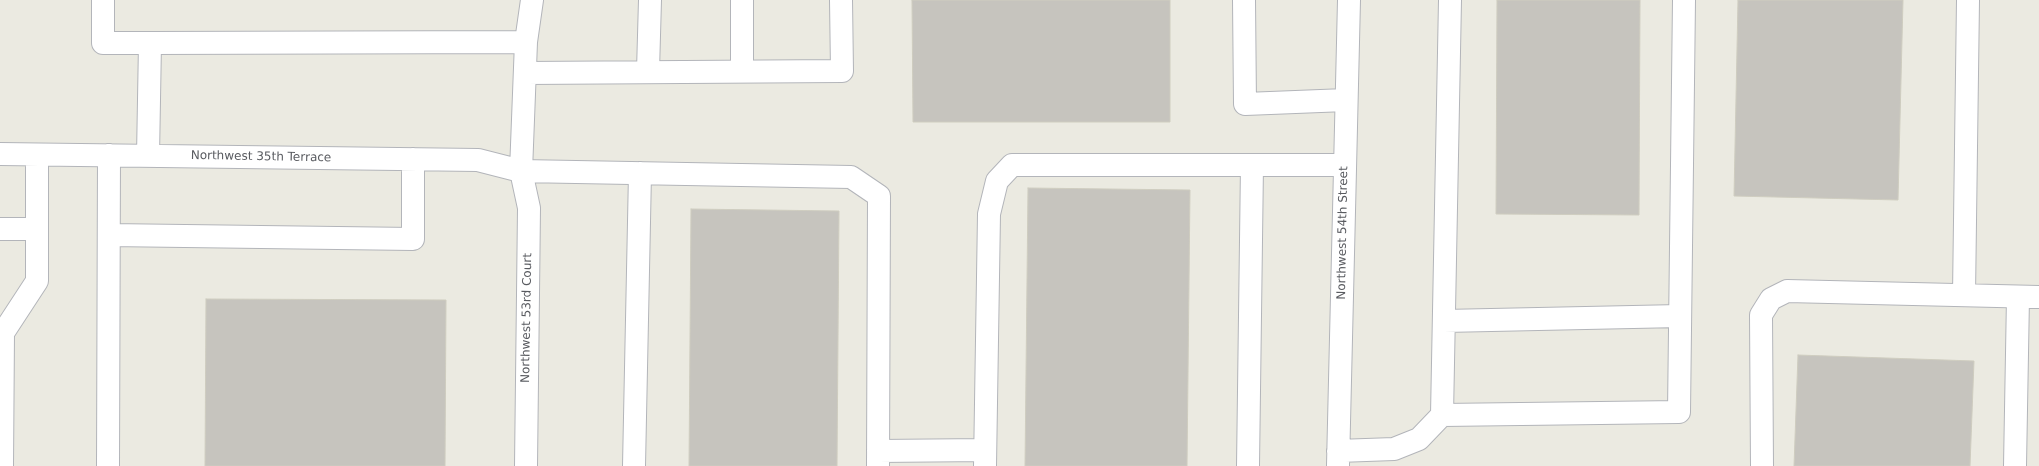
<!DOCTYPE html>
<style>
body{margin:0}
canvas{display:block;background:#ebeae1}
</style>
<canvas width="2039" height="466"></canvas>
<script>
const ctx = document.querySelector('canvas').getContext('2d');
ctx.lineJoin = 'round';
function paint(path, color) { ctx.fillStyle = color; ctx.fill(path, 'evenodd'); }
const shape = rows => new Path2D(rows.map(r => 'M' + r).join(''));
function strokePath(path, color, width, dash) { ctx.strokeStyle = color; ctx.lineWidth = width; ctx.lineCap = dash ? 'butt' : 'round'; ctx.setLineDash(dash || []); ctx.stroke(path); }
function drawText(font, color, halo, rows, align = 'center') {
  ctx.font = font + ' "DejaVu Sans",sans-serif'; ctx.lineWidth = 3; ctx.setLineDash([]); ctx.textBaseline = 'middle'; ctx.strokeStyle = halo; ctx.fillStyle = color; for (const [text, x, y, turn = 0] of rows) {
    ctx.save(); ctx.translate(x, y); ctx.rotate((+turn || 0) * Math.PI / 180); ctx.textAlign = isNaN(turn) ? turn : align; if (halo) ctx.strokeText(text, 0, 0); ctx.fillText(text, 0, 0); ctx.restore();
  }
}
const building = shape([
 [912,0,1170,0,1170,122,913,122,912,0],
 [1497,0,1640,0,1639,215,1496,214,1497,0],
 [1738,0,1903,0,1898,200,1734,196,1738,0],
 [1028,188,1190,190,1187,466,1025,466,1028,188],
 [691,209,839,211,837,466,689,466,691,209],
 [206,299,446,300,445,466,205,466,206,299],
 [1798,355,1974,361,1970,466,1794,466,1798,355]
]);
paint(building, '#c6c4be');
strokePath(building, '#cfcdc0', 1);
const minor = shape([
 [103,0,103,43,150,43],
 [742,0,742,71],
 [1244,0,1245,104,1346,100],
 [526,42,532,0],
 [648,71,650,0],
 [525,73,842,71,841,0],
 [0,154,478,160,521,171,851,177,879,196,878,466],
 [148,156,150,43,526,42,521,171,529,208,526,466],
 [0,229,37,229],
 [109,235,413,239,413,159],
 [1964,295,1968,0],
 [1444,321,1680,316],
 [1442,415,1450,0],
 [878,451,985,450],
 [1338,451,1394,449,1419,439,1442,415,1679,412,1684,0],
 [1338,465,1349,0],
 [2,466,3,333,37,281,37,155],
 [108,466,109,155],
 [634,466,640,173],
 [985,466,989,214,997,181,1012,165,1345,165],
 [1248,466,1252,165],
 [1762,466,1761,315,1771,299,1787,291,2039,297],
 [2015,466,2018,297]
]);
strokePath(minor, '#b3b5ba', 24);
strokePath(minor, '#fff', 22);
drawText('12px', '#595b60', '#fff', [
 ["Northwest 35th Terrace",261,157,1],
 ["Northwest 54th Street",1343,233,-89],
 ["Northwest 53rd Court",527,318,-89]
]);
</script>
